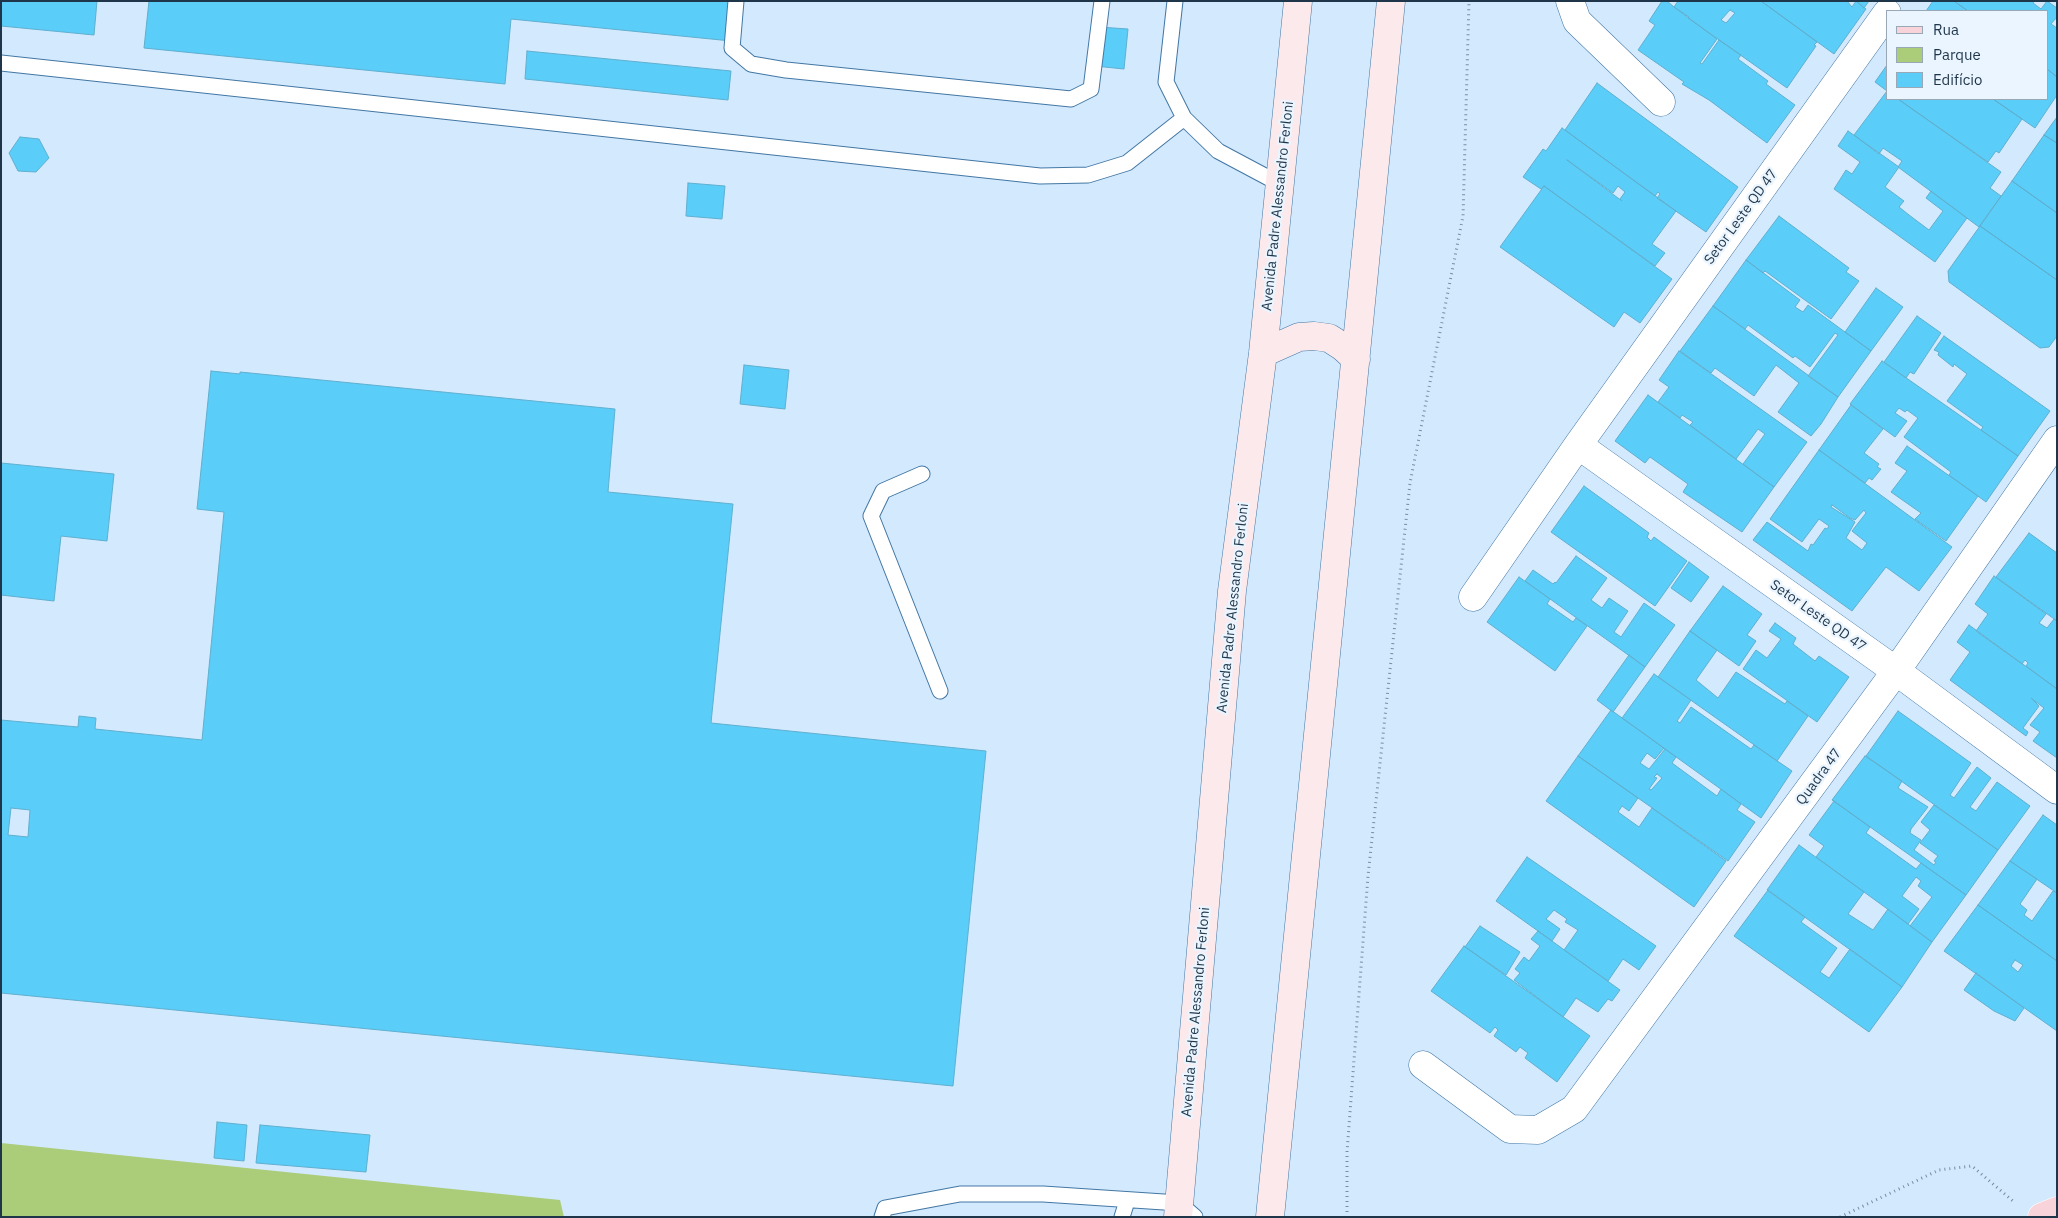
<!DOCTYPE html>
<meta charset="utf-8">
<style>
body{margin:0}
#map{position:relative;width:2058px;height:1218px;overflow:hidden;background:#d3e9fe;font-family:"IBM Plex Sans",sans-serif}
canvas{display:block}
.frame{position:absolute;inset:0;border:2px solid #1f3549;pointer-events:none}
.legend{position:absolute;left:1886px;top:10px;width:162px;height:90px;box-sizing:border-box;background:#eaf5ff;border:1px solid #99a8b6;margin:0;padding:6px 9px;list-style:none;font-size:15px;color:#1f3549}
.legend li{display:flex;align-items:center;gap:10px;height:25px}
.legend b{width:25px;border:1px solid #99a8b6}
</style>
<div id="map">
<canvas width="2058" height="1218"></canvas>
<div class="frame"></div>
<ul class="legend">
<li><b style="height:6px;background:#f8d3da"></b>Rua</li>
<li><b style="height:14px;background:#abcc79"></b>Parque</li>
<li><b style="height:14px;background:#5acdf9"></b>Edifício</li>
</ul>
</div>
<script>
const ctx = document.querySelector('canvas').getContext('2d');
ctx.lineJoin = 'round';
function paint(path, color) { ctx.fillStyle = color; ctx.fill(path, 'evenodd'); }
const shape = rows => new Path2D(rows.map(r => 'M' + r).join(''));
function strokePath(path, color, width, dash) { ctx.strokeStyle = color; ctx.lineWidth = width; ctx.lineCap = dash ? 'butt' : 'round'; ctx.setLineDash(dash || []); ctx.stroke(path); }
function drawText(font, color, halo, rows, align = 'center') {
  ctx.font = font + ' "IBM Plex Sans",sans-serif'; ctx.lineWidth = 4.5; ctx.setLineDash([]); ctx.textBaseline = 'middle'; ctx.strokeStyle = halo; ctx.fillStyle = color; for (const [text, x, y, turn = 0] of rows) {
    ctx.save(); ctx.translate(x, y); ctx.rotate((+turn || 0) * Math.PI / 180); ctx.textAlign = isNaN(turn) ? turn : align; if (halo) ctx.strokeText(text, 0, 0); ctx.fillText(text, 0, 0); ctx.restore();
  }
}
paint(shape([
 [1,1143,560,1200,564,1217,1,1217]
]), '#abcc79');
const building = shape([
 [1,1,97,1,94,35,1,26,1,1],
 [149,1,735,1,731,41,511,19,505,84,144,48,149,1],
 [1662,1,1667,1,1674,7,1717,39,1700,63,1702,64,1719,40,1741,55,1738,59,1768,81,1766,84,1795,105,1767,143,1709,100,1682,84,1684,82,1638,50,1655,25,1649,21,1662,1],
 [1678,1,1761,1,1817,42,1814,45,1816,46,1787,88,1688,18,1689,17,1674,7,1678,1],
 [1730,10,1735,13,1726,23,1721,20,1730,10],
 [1761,1,1847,1,1852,7,1856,1,1866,9,1834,54,1761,1],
 [1856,1,1869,1,1864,8,1856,1],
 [1933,1,1954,1,1968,11,1926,11,1933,1],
 [1954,1,2034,1,2033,3,2041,9,2047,1,2057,8,2057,17,2051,24,2057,28,2057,77,2047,69,2047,11,1968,11,1954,1],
 [1099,27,1128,29,1124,69,1095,66,1099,27],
 [527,51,731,71,728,100,525,79,527,51],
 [1887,65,1887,91,1875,82,1887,65],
 [2047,69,2057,77,2057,95,2035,128,1993,99,2047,99,2047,69],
 [1597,83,1738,187,1706,232,1657,198,1660,194,1658,192,1655,196,1565,130,1597,83],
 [1887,91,1887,99,1898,99,2001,172,1990,188,2001,196,1979,227,1898,167,1902,161,1883,148,1879,154,1854,135,1887,91],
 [1898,99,1993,99,2022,119,1999,153,1996,151,1988,162,1898,99],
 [2057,117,2057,143,2044,135,2057,117],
 [1562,128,1676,211,1652,244,1665,253,1655,266,1544,186,1541,189,1523,177,1543,149,1546,151,1562,128],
 [1567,160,1613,193,1618,186,1625,192,1620,199,1622,201,1567,160],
 [1848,131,1899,167,1885,187,1904,201,1899,207,1909,215,1929,230,1943,211,1926,198,1931,191,1967,218,1935,262,1834,189,1846,170,1852,174,1860,162,1838,146,1848,131],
 [2044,135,2057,143,2057,213,2012,181,2044,135],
 [20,137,39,139,49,158,36,172,18,171,9,153,20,137],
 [2012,181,2057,213,2057,280,1980,226,2012,181],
 [688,183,725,186,722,219,686,216,688,183],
 [1544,186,1672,279,1640,323,1624,312,1614,327,1500,247,1544,186],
 [1779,216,1849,268,1846,272,1859,281,1831,319,1765,271,1763,273,1746,260,1779,216],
 [1980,226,2057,280,2057,336,2049,347,2040,348,1949,282,1948,271,1980,226],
 [1746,260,1800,300,1795,307,1803,312,1808,305,1871,351,1838,397,1808,376,1838,335,1835,333,1810,367,1795,356,1793,358,1748,325,1745,329,1713,306,1746,260],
 [1876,288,1903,307,1871,351,1845,332,1876,288],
 [1713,306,1838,397,1821,424,1811,436,1778,412,1799,383,1776,365,1754,396,1715,368,1711,373,1680,351,1713,306],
 [1917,316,1941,333,1914,374,1910,372,1906,378,1884,362,1917,316],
 [1944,336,2050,411,2018,456,1981,430,1983,427,1947,401,1967,374,1954,364,1953,367,1938,355,1939,352,1934,350,1944,336],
 [1679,351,1807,442,1774,487,1743,464,1765,434,1758,429,1736,459,1690,425,1693,422,1682,415,1680,418,1658,402,1669,387,1659,380,1679,351],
 [1882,361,2018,456,1986,502,1949,475,1951,472,1904,437,1918,418,1907,410,1905,412,1899,408,1895,413,1907,421,1895,437,1850,404,1882,361],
 [744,365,789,370,785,409,740,404,744,365],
 [211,371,240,374,240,372,615,409,608,492,733,504,711,723,986,751,953,1086,1,993,1,720,78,727,79,716,96,718,95,729,202,740,224,512,197,509,211,371],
 [11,808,30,810,28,837,8,835,11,808],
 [1648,395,1774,487,1742,532,1683,492,1688,484,1650,457,1645,463,1615,441,1648,395],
 [1851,405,1883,429,1864,453,1879,464,1877,467,1881,469,1872,480,1869,478,1865,483,1819,450,1851,405],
 [1907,446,1978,496,1946,541,1915,519,1921,513,1891,492,1907,471,1895,463,1907,446],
 [1819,450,1952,547,1919,591,1886,567,1852,611,1753,540,1767,522,1808,551,1811,544,1813,545,1825,528,1827,529,1829,526,1819,519,1802,542,1770,519,1819,450],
 [1832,505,1850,518,1855,520,1864,510,1866,513,1852,531,1867,543,1862,550,1846,538,1855,522,1831,507,1832,505],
 [1,463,114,474,107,541,61,536,54,601,1,595,1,463],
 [1584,486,1649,533,1647,537,1651,541,1654,537,1687,561,1655,606,1551,532,1584,486],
 [2029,533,2057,553,2057,621,1996,577,2029,533],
 [1576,556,1607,578,1591,600,1602,608,1609,598,1628,611,1614,632,1621,637,1644,603,1675,625,1645,667,1525,581,1533,570,1553,584,1555,582,1556,583,1576,556],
 [1689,562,1709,577,1691,602,1671,588,1689,562],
 [1994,576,2046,614,2039,623,2047,628,2054,619,2057,621,2057,689,2026,666,2028,663,2025,660,2022,664,1976,631,1988,614,1975,604,1994,576],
 [1519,577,1550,599,1547,604,1573,622,1576,618,1587,626,1555,671,1487,622,1519,577],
 [1723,586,1762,614,1747,635,1756,641,1739,666,1690,631,1723,586],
 [1775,623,1796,638,1793,644,1815,661,1819,656,1849,677,1817,722,1743,669,1756,650,1767,658,1781,639,1769,631,1775,623],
 [1969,625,2057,689,2057,758,2033,741,2040,732,2030,725,2044,708,2031,698,2039,706,2023,728,2028,732,2026,736,1950,680,1970,652,1957,642,1969,625],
 [1690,631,1717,650,1696,680,1718,698,1736,672,1785,704,1787,701,1808,716,1777,761,1658,677,1690,631],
 [1629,655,1645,667,1613,712,1597,700,1629,655],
 [1654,674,1691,700,1677,721,1680,723,1691,707,1751,749,1754,745,1792,771,1761,818,1622,718,1654,674],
 [1611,710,1664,748,1655,759,1647,753,1640,763,1649,769,1665,749,1676,757,1672,763,1717,796,1721,789,1741,804,1737,810,1755,822,1728,861,1578,756,1611,710],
 [1657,774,1662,778,1651,790,1649,789,1657,778,1654,777,1657,774],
 [1898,711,1971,763,1950,795,1954,798,1977,767,1991,778,1970,807,1976,811,1997,782,2030,806,1998,850,1866,756,1898,711],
 [1578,756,1638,798,1629,811,1622,806,1618,812,1639,827,1652,808,1726,861,1694,907,1546,801,1578,756],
 [1865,756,1902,781,1898,788,1928,807,1911,829,1910,833,1921,840,1914,850,1934,865,1936,862,1934,861,1938,856,1920,843,1930,830,1921,822,1934,805,1998,850,1966,895,1832,800,1865,756],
 [1834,801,1870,827,1866,833,1916,869,1921,863,1966,895,1932,942,1910,926,1932,897,1918,886,1921,881,1916,877,1902,896,1919,909,1908,924,1816,857,1824,846,1809,835,1834,801],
 [2043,815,2057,825,2057,893,2010,861,2043,815],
 [1799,845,1864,892,1848,914,1873,930,1888,909,1932,942,1902,987,1767,890,1799,845],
 [1527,857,1656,946,1639,970,1623,959,1608,981,1564,950,1578,930,1565,922,1567,919,1554,910,1546,919,1560,929,1552,941,1496,901,1527,857],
 [2010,861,2037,879,2020,904,2027,910,2024,915,2032,921,2053,891,2057,893,2057,961,1978,905,2010,861],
 [1768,890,1805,917,1801,922,1837,948,1820,972,1829,978,1850,949,1902,987,1869,1032,1734,936,1768,890],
 [1978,905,2057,961,2057,1031,1944,951,1978,905],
 [2015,960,2023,965,2018,972,2011,966,2015,960],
 [1480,926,1520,952,1506,975,1465,947,1480,926],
 [1538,931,1620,990,1612,1001,1608,999,1598,1012,1576,998,1563,1017,1514,980,1520,973,1515,969,1524,957,1529,961,1540,946,1531,939,1538,931],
 [1464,946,1590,1036,1557,1082,1525,1058,1528,1053,1520,1047,1516,1052,1494,1036,1498,1030,1495,1027,1490,1033,1431,991,1464,946],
 [1976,973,2024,1008,2015,1021,1994,1011,1964,990,1976,973],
 [217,1122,247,1125,244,1161,214,1158,217,1122],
 [260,1125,370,1135,366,1172,256,1163,260,1125]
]);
paint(building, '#5acdf9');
strokePath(building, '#5fafcf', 1);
const lane = shape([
 [736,1,732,48,751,64,786,70,1071,99,1091,89,1102,1],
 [1175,1,1166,82,1184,118,1218,151,1280,184],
 [1,63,1040,176,1088,175,1127,163,1184,118],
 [922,474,883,491,871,516,940,691],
 [882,1217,885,1208,960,1194,1043,1194,1179,1203,1195,1217],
 [1122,1217,1127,1201]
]);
const street = shape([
 [1570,1,1577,21,1661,102],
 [1578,445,1896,671,2057,790],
 [1473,597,1578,445,1887,13],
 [1423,1065,1510,1129,1538,1130,1574,1109,1896,671,2057,440]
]);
const secondary = shape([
 [1263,353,1299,337,1314,336,1329,338,1343,347,1356,359],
 [1178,1217,1232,591,1263,353,1298,1],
 [1270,1217,1391,1]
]);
const primary = shape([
 [2042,1217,2057,1211]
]);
strokePath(lane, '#4277a4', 17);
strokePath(street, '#4277a4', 29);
strokePath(secondary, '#4277a4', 29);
strokePath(primary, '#fff', 29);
strokePath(shape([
 [1347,1217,1347,1152,1368,876,1410,483,1463,216,1469,1],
 [1840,1217,1939,1170,1972,1166,2013,1201]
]), '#778da2', 3, [1, 4]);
strokePath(lane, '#fff', 15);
strokePath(street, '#fff', 28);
strokePath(secondary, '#fbe9ec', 28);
strokePath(primary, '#f8d3da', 28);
drawText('14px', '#1f3549', '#eaf5ff', [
 ["Avenida Padre Alessandro Ferloni",1278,206,-84],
 ["Setor Leste QD 47",1741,217,-54],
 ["Avenida Padre Alessandro Ferloni",1233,608,-84],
 ["Setor Leste QD 47",1818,616,35],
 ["Quadra 47",1819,777,-54],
 ["Avenida Padre Alessandro Ferloni",1196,1012,-85]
]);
</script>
